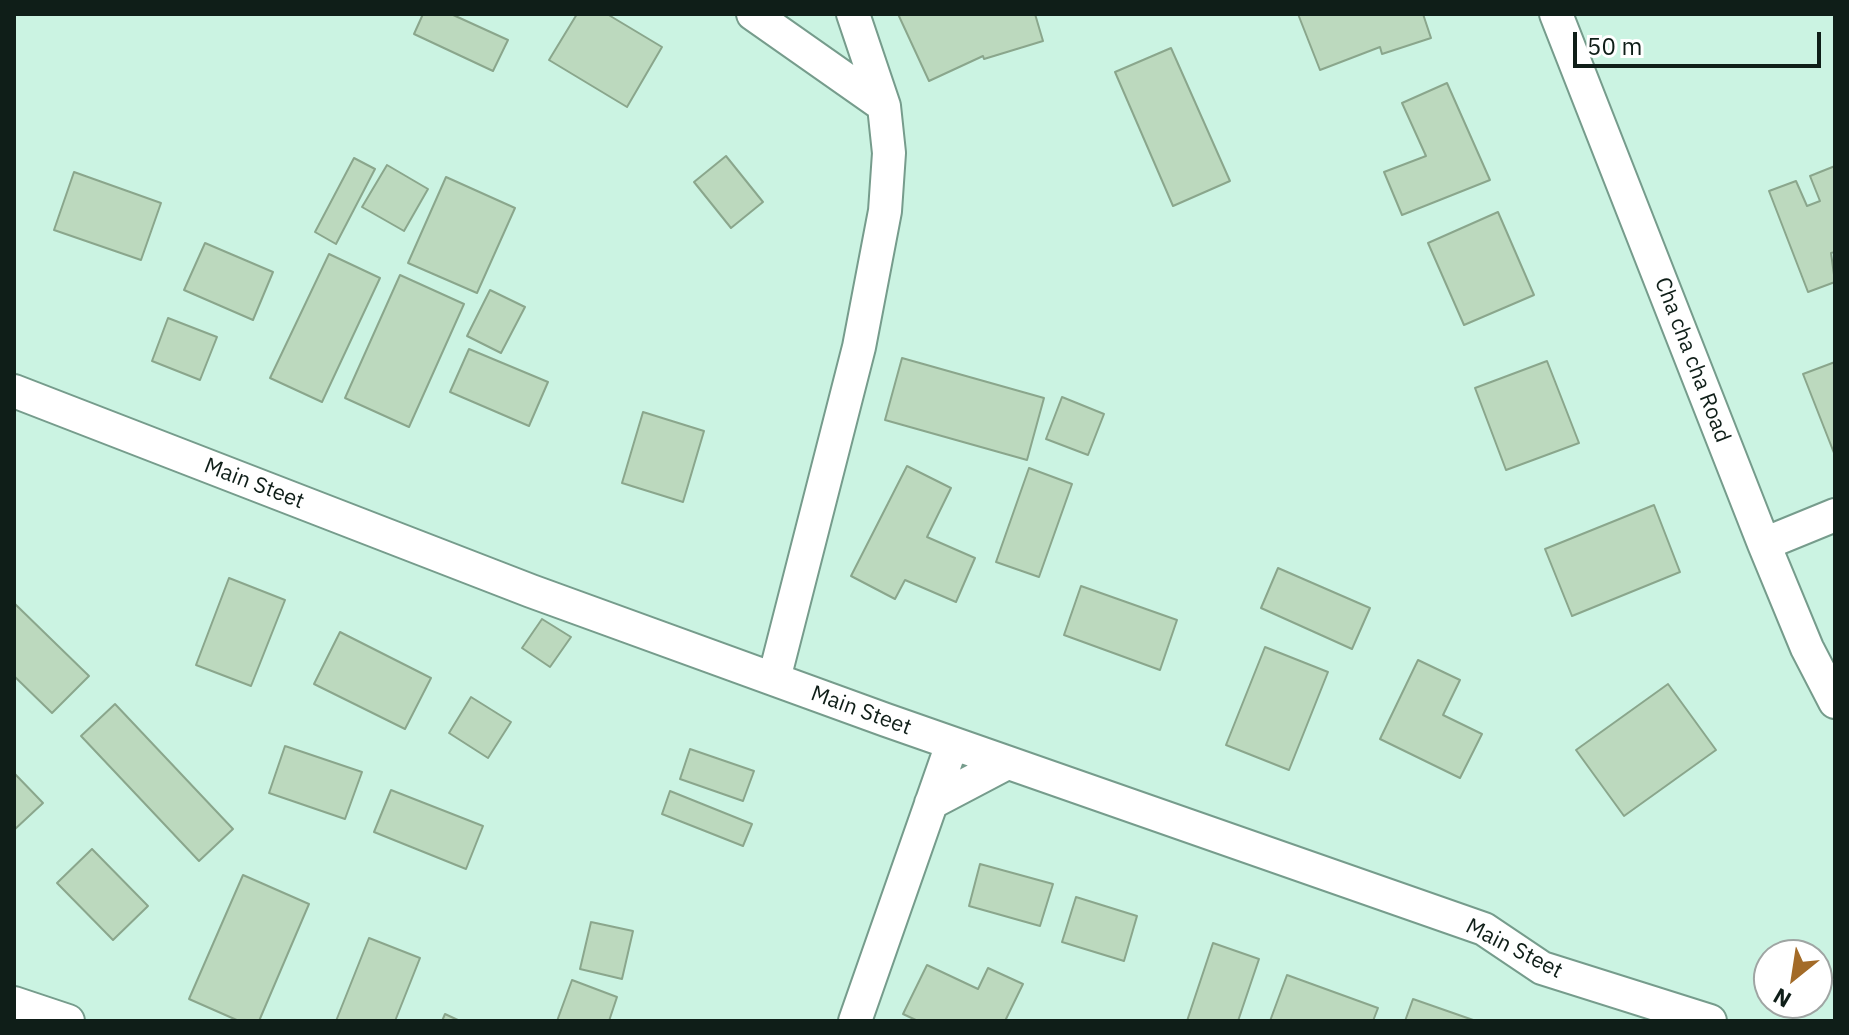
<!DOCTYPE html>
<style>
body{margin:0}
#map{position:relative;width:1849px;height:1035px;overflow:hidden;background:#cbf3e2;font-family:"IBM Plex Sans",sans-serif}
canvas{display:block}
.frame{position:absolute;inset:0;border:16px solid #0f1e18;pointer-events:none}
.north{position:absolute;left:1753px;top:939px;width:80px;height:80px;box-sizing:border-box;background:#fff;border:2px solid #9fa5a3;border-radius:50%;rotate:210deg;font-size:22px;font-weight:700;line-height:32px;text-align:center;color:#0f1e18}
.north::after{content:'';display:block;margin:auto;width:28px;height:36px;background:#a36b28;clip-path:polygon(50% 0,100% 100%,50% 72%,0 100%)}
.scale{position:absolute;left:1573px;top:32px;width:248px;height:36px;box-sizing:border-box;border:4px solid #0f1e18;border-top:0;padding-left:10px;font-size:24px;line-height:28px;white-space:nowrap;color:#0f1e18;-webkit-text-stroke:6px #fff;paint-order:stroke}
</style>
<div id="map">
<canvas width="1849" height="1035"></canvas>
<div class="frame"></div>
<div class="north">N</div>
<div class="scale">50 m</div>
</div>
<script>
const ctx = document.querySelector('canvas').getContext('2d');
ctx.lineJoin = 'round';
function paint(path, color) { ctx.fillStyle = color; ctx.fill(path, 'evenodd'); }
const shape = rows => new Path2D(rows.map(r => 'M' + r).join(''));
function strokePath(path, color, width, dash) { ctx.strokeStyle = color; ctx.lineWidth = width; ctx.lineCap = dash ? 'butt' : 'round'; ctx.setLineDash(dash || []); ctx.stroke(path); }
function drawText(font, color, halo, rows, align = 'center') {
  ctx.font = font + ' "IBM Plex Sans",sans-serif'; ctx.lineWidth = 6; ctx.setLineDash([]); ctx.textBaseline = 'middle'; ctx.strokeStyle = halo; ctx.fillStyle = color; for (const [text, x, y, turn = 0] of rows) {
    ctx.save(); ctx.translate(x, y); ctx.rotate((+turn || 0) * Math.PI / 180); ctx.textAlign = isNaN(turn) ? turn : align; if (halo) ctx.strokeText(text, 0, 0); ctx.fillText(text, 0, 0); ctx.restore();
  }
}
const building = shape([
 [423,14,451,14,508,40,493,71,414,34,423,14],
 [577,14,607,14,662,47,627,107,549,60,577,14],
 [898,14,1035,14,1043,41,984,59,983,56,929,81,898,14],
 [1298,14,1423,14,1431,38,1382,54,1380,47,1320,70,1298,14],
 [1171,48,1230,181,1173,206,1115,72,1171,48],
 [1447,83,1490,180,1402,215,1384,172,1426,156,1402,103,1447,83],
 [726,156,763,202,731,228,694,182,726,156],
 [354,158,375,169,336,244,315,232,354,158],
 [387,165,428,189,404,231,362,207,387,165],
 [1835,166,1835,252,1831,253,1835,282,1808,292,1769,191,1796,181,1807,206,1820,201,1810,176,1835,166],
 [74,172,161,203,141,260,54,230,74,172],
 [446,177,515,208,477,293,408,263,446,177],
 [1498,212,1534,295,1464,325,1428,243,1498,212],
 [205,243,273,272,253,320,184,290,205,243],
 [329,254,380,278,322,402,270,378,329,254],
 [400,275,464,304,409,427,345,398,400,275],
 [490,290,525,307,501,353,467,336,490,290],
 [168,318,217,337,200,380,152,361,168,318],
 [469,349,548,382,529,426,450,392,469,349],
 [902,358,1044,398,1027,460,885,420,902,358],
 [1547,361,1579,443,1506,470,1475,388,1547,361],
 [1835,362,1835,452,1834,453,1803,374,1835,362],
 [1062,397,1104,414,1088,455,1046,439,1062,397],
 [643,412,704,431,683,502,622,483,643,412],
 [907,466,951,488,927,537,975,558,956,602,905,580,895,599,851,576,907,466],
 [1029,468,1072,484,1039,577,996,562,1029,468],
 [1654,505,1680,572,1572,616,1545,549,1654,505],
 [1278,568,1370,608,1352,649,1261,608,1278,568],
 [229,578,285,600,251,686,196,665,229,578],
 [1081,586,1177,620,1160,670,1064,635,1081,586],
 [14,603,89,676,52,713,14,676,14,603],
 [542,619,571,637,550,667,522,648,542,619],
 [340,632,431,678,405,729,314,684,340,632],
 [1265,647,1328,672,1289,770,1226,745,1265,647],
 [1418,660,1460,680,1443,715,1482,734,1460,778,1380,739,1418,660],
 [1668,684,1716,750,1624,816,1576,750,1668,684],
 [471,697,511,722,488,758,449,733,471,697],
 [115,704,233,829,199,861,81,736,115,704],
 [285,746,362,772,345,819,269,793,285,746],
 [690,749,754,771,743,801,680,779,690,749],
 [14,773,43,803,14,830,14,773],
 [391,790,483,826,466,869,374,832,391,790],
 [670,791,752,824,743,846,662,814,670,791],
 [92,849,148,906,113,940,57,883,92,849],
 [980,864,1053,884,1040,926,969,906,980,864],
 [243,875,309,904,259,1021,239,1021,189,999,243,875],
 [1076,897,1137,916,1124,961,1062,942,1076,897],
 [591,922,633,931,622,979,580,969,591,922],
 [369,938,420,958,395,1021,336,1021,369,938],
 [1213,943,1259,959,1238,1021,1187,1021,1213,943],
 [927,965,978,989,988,968,1023,984,1005,1021,918,1021,903,1014,927,965],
 [1287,975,1378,1008,1373,1021,1270,1021,1287,975],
 [572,980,617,997,609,1021,557,1021,572,980],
 [1413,999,1476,1021,1405,1021,1413,999],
 [445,1014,460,1021,442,1021,445,1014]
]);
paint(building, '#bcd9be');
strokePath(building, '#8aa68c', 2);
const minor = shape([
 [753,14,884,106,889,153,885,211,859,347,774,679],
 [853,14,884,106],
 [1556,14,1764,544,1807,648,1835,702],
 [14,391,531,591,886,720,1484,929,1542,968,1710,1021],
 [1764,544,1835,515],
 [931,803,1007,763],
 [14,1003,68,1021],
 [855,1021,952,744]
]);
strokePath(minor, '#769c8c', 36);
strokePath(minor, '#fff', 32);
drawText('22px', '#0f1e18', '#fff', [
 ["Cha cha cha Road",1692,360,69],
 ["Main Steet",254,484,21],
 ["Main Steet",861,711,20],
 ["Main Steet",1514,949,27]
]);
</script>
